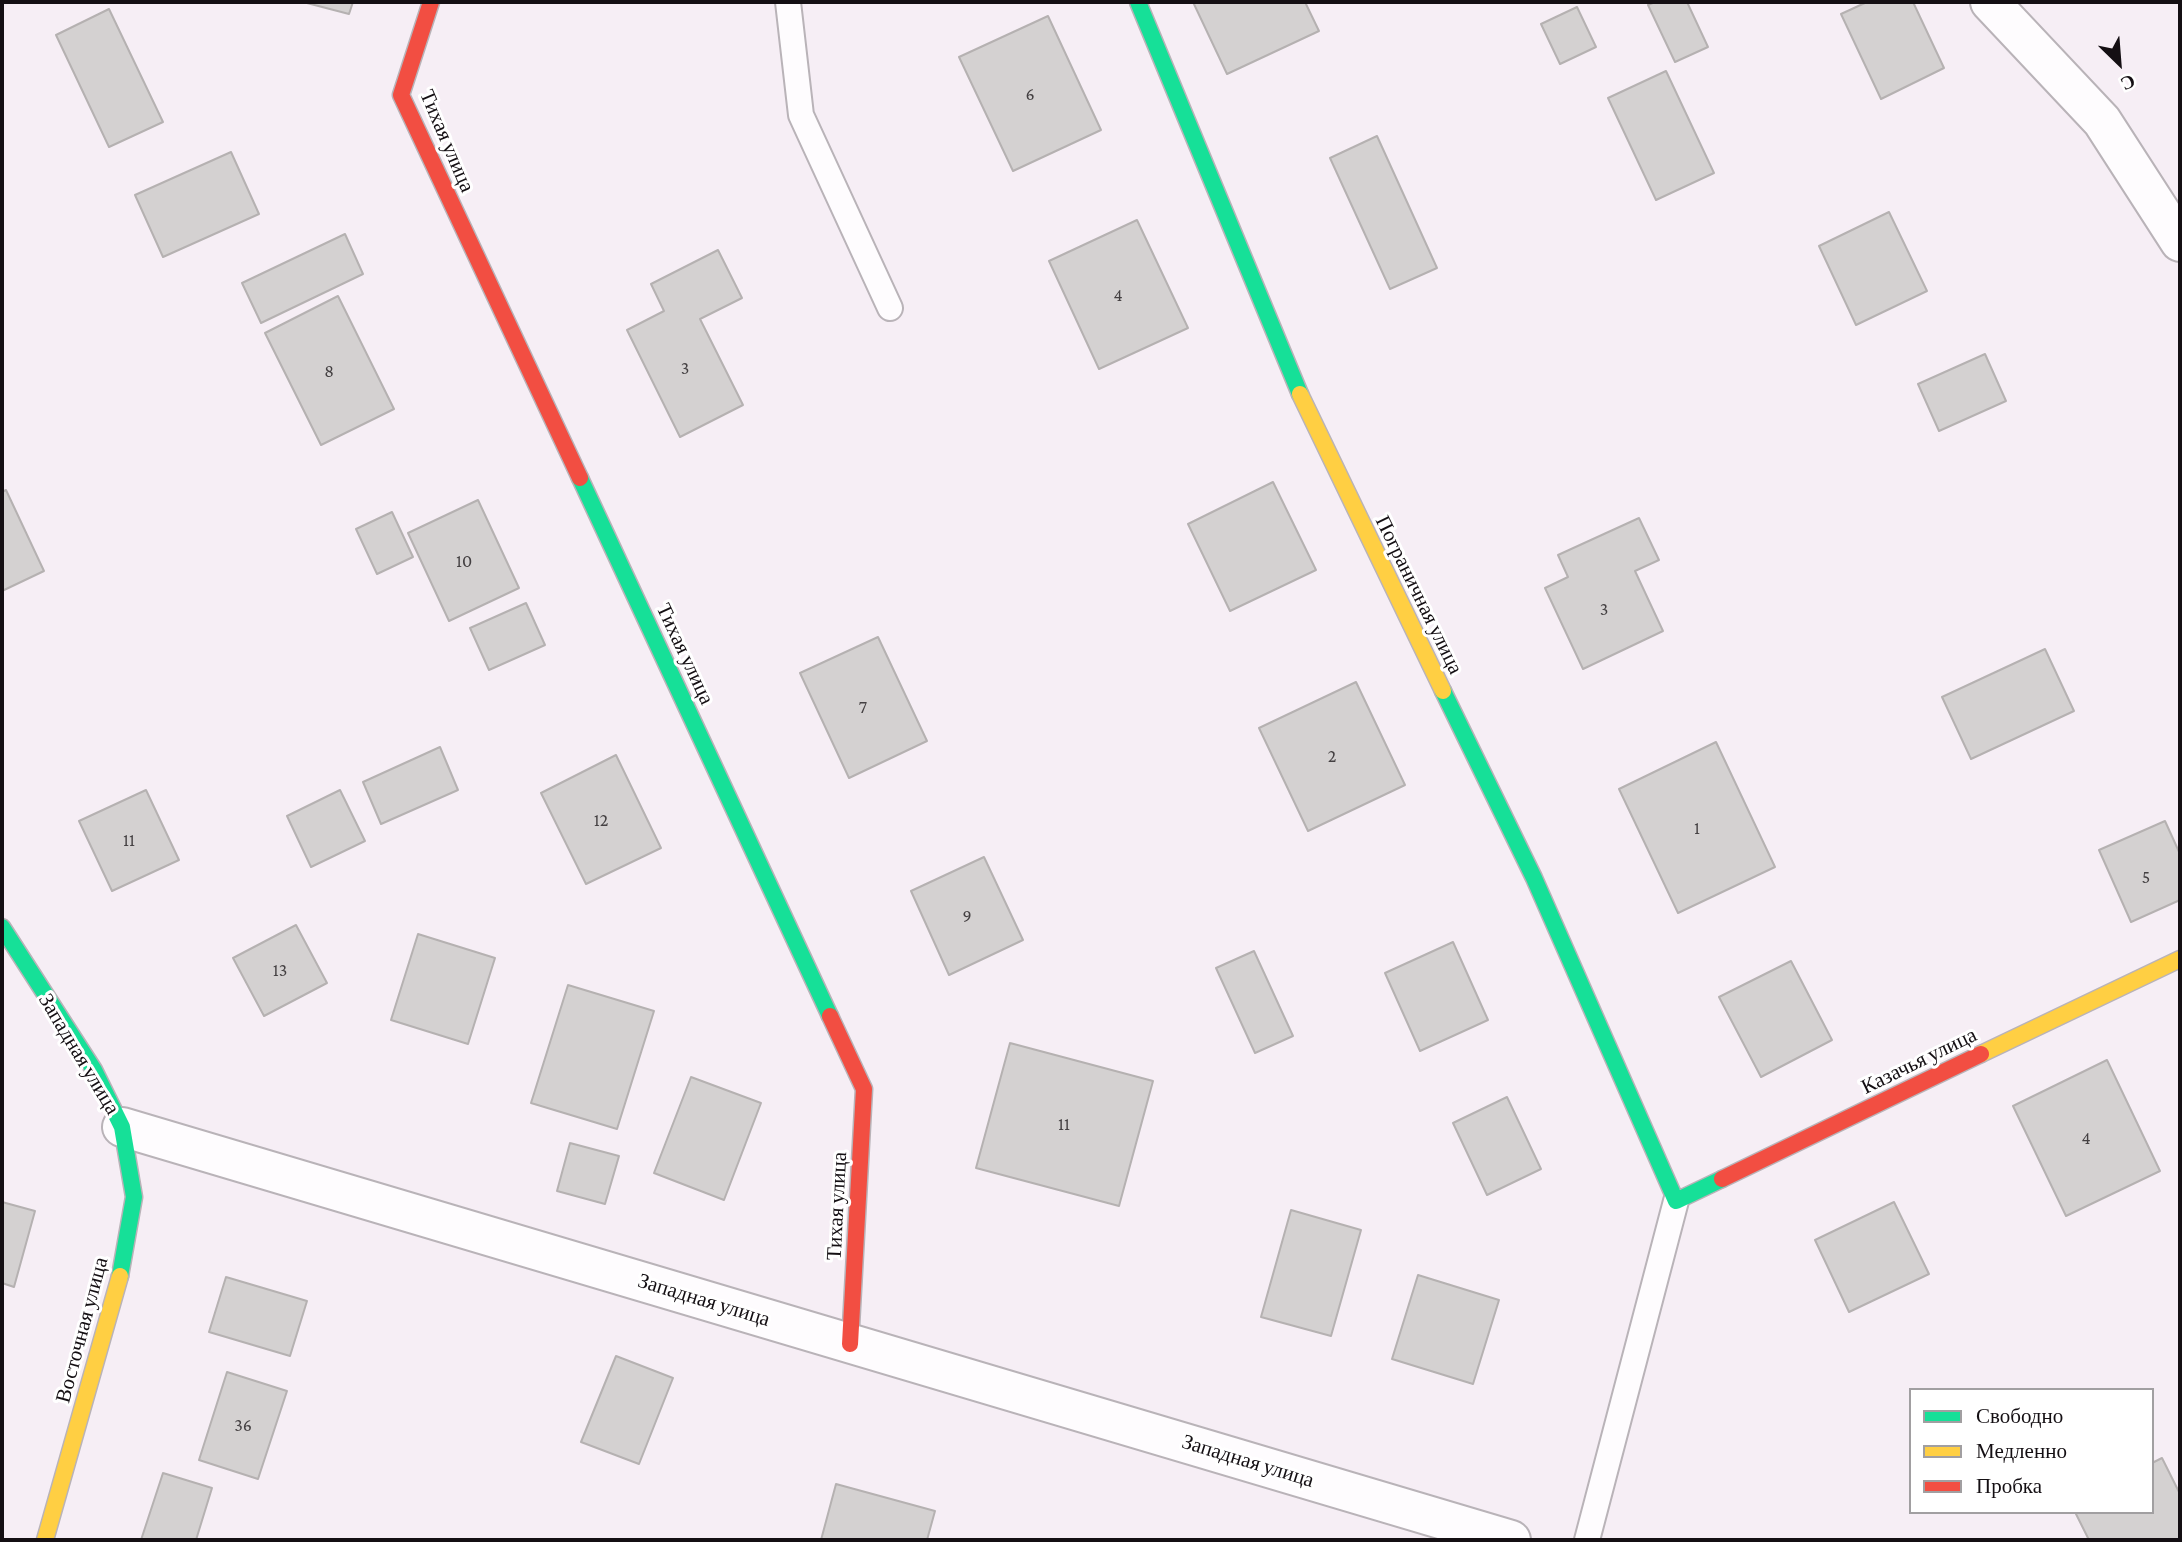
<!DOCTYPE html>
<meta charset="utf-8">
<style>
body{margin:0}
#map{position:relative;width:2182px;height:1542px;overflow:hidden;background:#f6eef5;font-family:"Crimson Pro",serif}
canvas{display:block}
.frame{position:absolute;inset:0;border:4px solid #140f13;pointer-events:none}
.legend{position:absolute;left:1909px;top:1388px;width:245px;height:126px;box-sizing:border-box;background:#fff;border:2px solid #a19fa1;margin:0;padding:9px 12px;list-style:none;font-size:21px;color:#140f13}
.legend li{display:flex;align-items:center;gap:14px;height:35px}
.legend b{width:35px;border:2px solid #a19fa1}
.north{position:absolute;left:2084px;top:28px;width:70px;height:70px;-webkit-text-stroke:5px #fff;paint-order:stroke;rotate:155deg;font-size:19px;font-weight:700;line-height:28px;text-align:center;color:#140f13}
.north::after{content:'';display:block;margin:auto;width:24px;height:32px;background:#140f13;clip-path:polygon(50% 0,100% 100%,50% 72%,0 100%)}
</style>
<div id="map">
<canvas width="2182" height="1542"></canvas>
<div class="frame"></div>
<ul class="legend">
<li><b style="height:9px;background:#16e098"></b>Свободно</li>
<li><b style="height:9px;background:#ffcf43"></b>Медленно</li>
<li><b style="height:9px;background:#f24e42"></b>Пробка</li>
</ul>
<div class="north">С</div>
</div>
<script>
const ctx = document.querySelector('canvas').getContext('2d');
ctx.lineJoin = 'round';
function paint(path, color) { ctx.fillStyle = color; ctx.fill(path, 'evenodd'); }
const shape = rows => new Path2D(rows.map(r => 'M' + r).join(''));
function strokePath(path, color, width, dash) { ctx.strokeStyle = color; ctx.lineWidth = width; ctx.lineCap = dash ? 'butt' : 'round'; ctx.setLineDash(dash || []); ctx.stroke(path); }
function drawText(font, color, halo, rows, align = 'center') {
  ctx.font = font + ' "Crimson Pro",serif'; ctx.lineWidth = 6; ctx.setLineDash([]); ctx.textBaseline = 'middle'; ctx.strokeStyle = halo; ctx.fillStyle = color; for (const [text, x, y, turn = 0] of rows) {
    ctx.save(); ctx.translate(x, y); ctx.rotate((+turn || 0) * Math.PI / 180); ctx.textAlign = isNaN(turn) ? turn : align; if (halo) ctx.strokeText(text, 0, 0); ctx.fillText(text, 0, 0); ctx.restore();
  }
}
const building = shape([
 [303,2,353,2,349,14,303,2],
 [1193,2,1305,2,1319,31,1227,74,1193,2],
 [1655,2,1687,2,1708,47,1675,62,1648,5,1655,2],
 [1867,2,1913,2,1944,68,1881,99,1841,14,1867,2],
 [1577,7,1596,47,1560,64,1541,24,1577,7],
 [109,9,163,122,109,147,56,35,109,9],
 [1048,16,1101,130,1013,171,959,57,1048,16],
 [1666,71,1714,173,1656,200,1608,98,1666,71],
 [1377,136,1437,268,1390,289,1330,158,1377,136],
 [231,152,259,214,163,257,135,195,231,152],
 [1889,212,1927,291,1856,325,1819,246,1889,212],
 [1137,220,1188,328,1099,369,1049,261,1137,220],
 [345,234,363,274,261,323,242,283,345,234],
 [718,250,742,298,700,319,743,405,680,437,627,330,664,311,651,284,718,250],
 [338,296,394,409,321,445,265,333,338,296],
 [1985,354,2006,401,1939,431,1918,384,1985,354],
 [1273,482,1316,570,1230,611,1188,524,1273,482],
 [6,490,44,571,2,591,2,492,6,490],
 [478,500,519,588,449,621,408,533,478,500],
 [392,512,413,557,377,574,356,529,392,512],
 [1639,518,1659,560,1635,571,1663,631,1583,669,1545,588,1568,577,1558,555,1639,518],
 [526,603,545,645,489,670,470,628,526,603],
 [878,637,927,741,849,778,800,673,878,637],
 [2045,649,2074,711,1971,759,1942,697,2045,649],
 [1356,682,1405,785,1308,831,1259,728,1356,682],
 [1716,742,1775,867,1678,913,1619,789,1716,742],
 [440,747,458,790,381,824,363,782,440,747],
 [616,755,661,848,586,884,541,793,616,755],
 [146,790,179,860,112,891,79,821,146,790],
 [340,790,365,841,311,867,287,816,340,790],
 [2165,821,2180,854,2180,900,2131,922,2099,850,2165,821],
 [984,857,1023,940,949,975,911,891,984,857],
 [296,925,327,983,264,1016,233,958,296,925],
 [418,934,495,958,468,1044,391,1020,418,934],
 [1453,942,1488,1020,1420,1051,1385,973,1453,942],
 [1254,951,1293,1036,1255,1053,1216,968,1254,951],
 [1791,961,1832,1040,1761,1077,1719,997,1791,961],
 [568,985,654,1011,617,1129,531,1103,568,985],
 [1010,1043,1153,1081,1119,1206,976,1168,1010,1043],
 [2107,1060,2160,1171,2066,1216,2013,1106,2107,1060],
 [691,1077,761,1103,724,1200,654,1173,691,1077],
 [1507,1097,1541,1169,1487,1195,1453,1123,1507,1097],
 [570,1143,619,1156,605,1204,557,1191,570,1143],
 [2,1202,35,1211,14,1287,2,1283,2,1202],
 [1894,1202,1929,1274,1849,1312,1815,1240,1894,1202],
 [1291,1210,1361,1230,1331,1336,1261,1317,1291,1210],
 [1418,1275,1499,1300,1473,1384,1392,1359,1418,1275],
 [226,1277,307,1301,290,1356,209,1332,226,1277],
 [616,1356,673,1378,639,1464,581,1442,616,1356],
 [227,1372,287,1391,258,1479,199,1460,227,1372],
 [2162,1458,2180,1494,2180,1540,2089,1540,2075,1512,2152,1512,2152,1463,2162,1458],
 [163,1473,212,1488,196,1540,141,1540,163,1473],
 [836,1484,935,1511,927,1540,821,1540,836,1484]
]);
paint(building, '#d4d1d1');
strokePath(building, '#b5b1b1', 2);
const lane = shape([
 [788,2,801,115,890,308],
 [1587,1540,1676,1201]
]);
const street = shape([
 [1990,2,2102,121,2180,242],
 [122,1127,1511,1540]
]);
const fast = shape([
 [1138,2,1300,394],
 [580,478,830,1016],
 [1443,691,1534,878,1676,1201,1722,1179],
 [2,927,94,1070,122,1127,134,1197,120,1276]
]);
const slow = shape([
 [1300,394,1443,691],
 [1981,1054,2180,959],
 [45,1540,120,1276]
]);
const jam = shape([
 [431,2,401,95,580,478],
 [830,1016,864,1089,850,1344],
 [1722,1179,1981,1054]
]);
strokePath(lane, '#b9b3b8', 28);
strokePath(street, '#b9b3b8', 42);
strokePath(fast, '#b9b3b8', 19);
strokePath(slow, '#b9b3b8', 19);
strokePath(jam, '#b9b3b8', 19);
strokePath(lane, '#fefcfe', 24);
strokePath(street, '#fefcfe', 38);
strokePath(fast, '#16e098', 16);
strokePath(slow, '#ffcf43', 16);
strokePath(jam, '#f24e42', 16);
drawText('18px', '#444042', null, [
 ["6",1030,94],
 ["4",1118,295],
 ["3",685,368],
 ["8",329,371],
 ["10",464,561],
 ["3",1604,609],
 ["7",863,707],
 ["2",1332,756],
 ["12",601,820],
 ["1",1697,828],
 ["11",129,840],
 ["5",2146,877],
 ["9",967,916],
 ["13",280,970],
 ["11",1064,1124],
 ["4",2086,1138],
 ["36",243,1425]
]);
drawText('21px', '#140f13', '#fff', [
 ["Тихая улица",447,141,67],
 ["Пограничная улица",1419,595,64],
 ["Тихая улица",685,654,65],
 ["Западная улица",79,1054,59],
 ["Казачья улица",1919,1061,-26],
 ["Тихая улица",837,1206,-87],
 ["Западная улица",704,1300,17],
 ["Восточная улица",82,1330,-75],
 ["Западная улица",1248,1461,17]
]);
</script>
